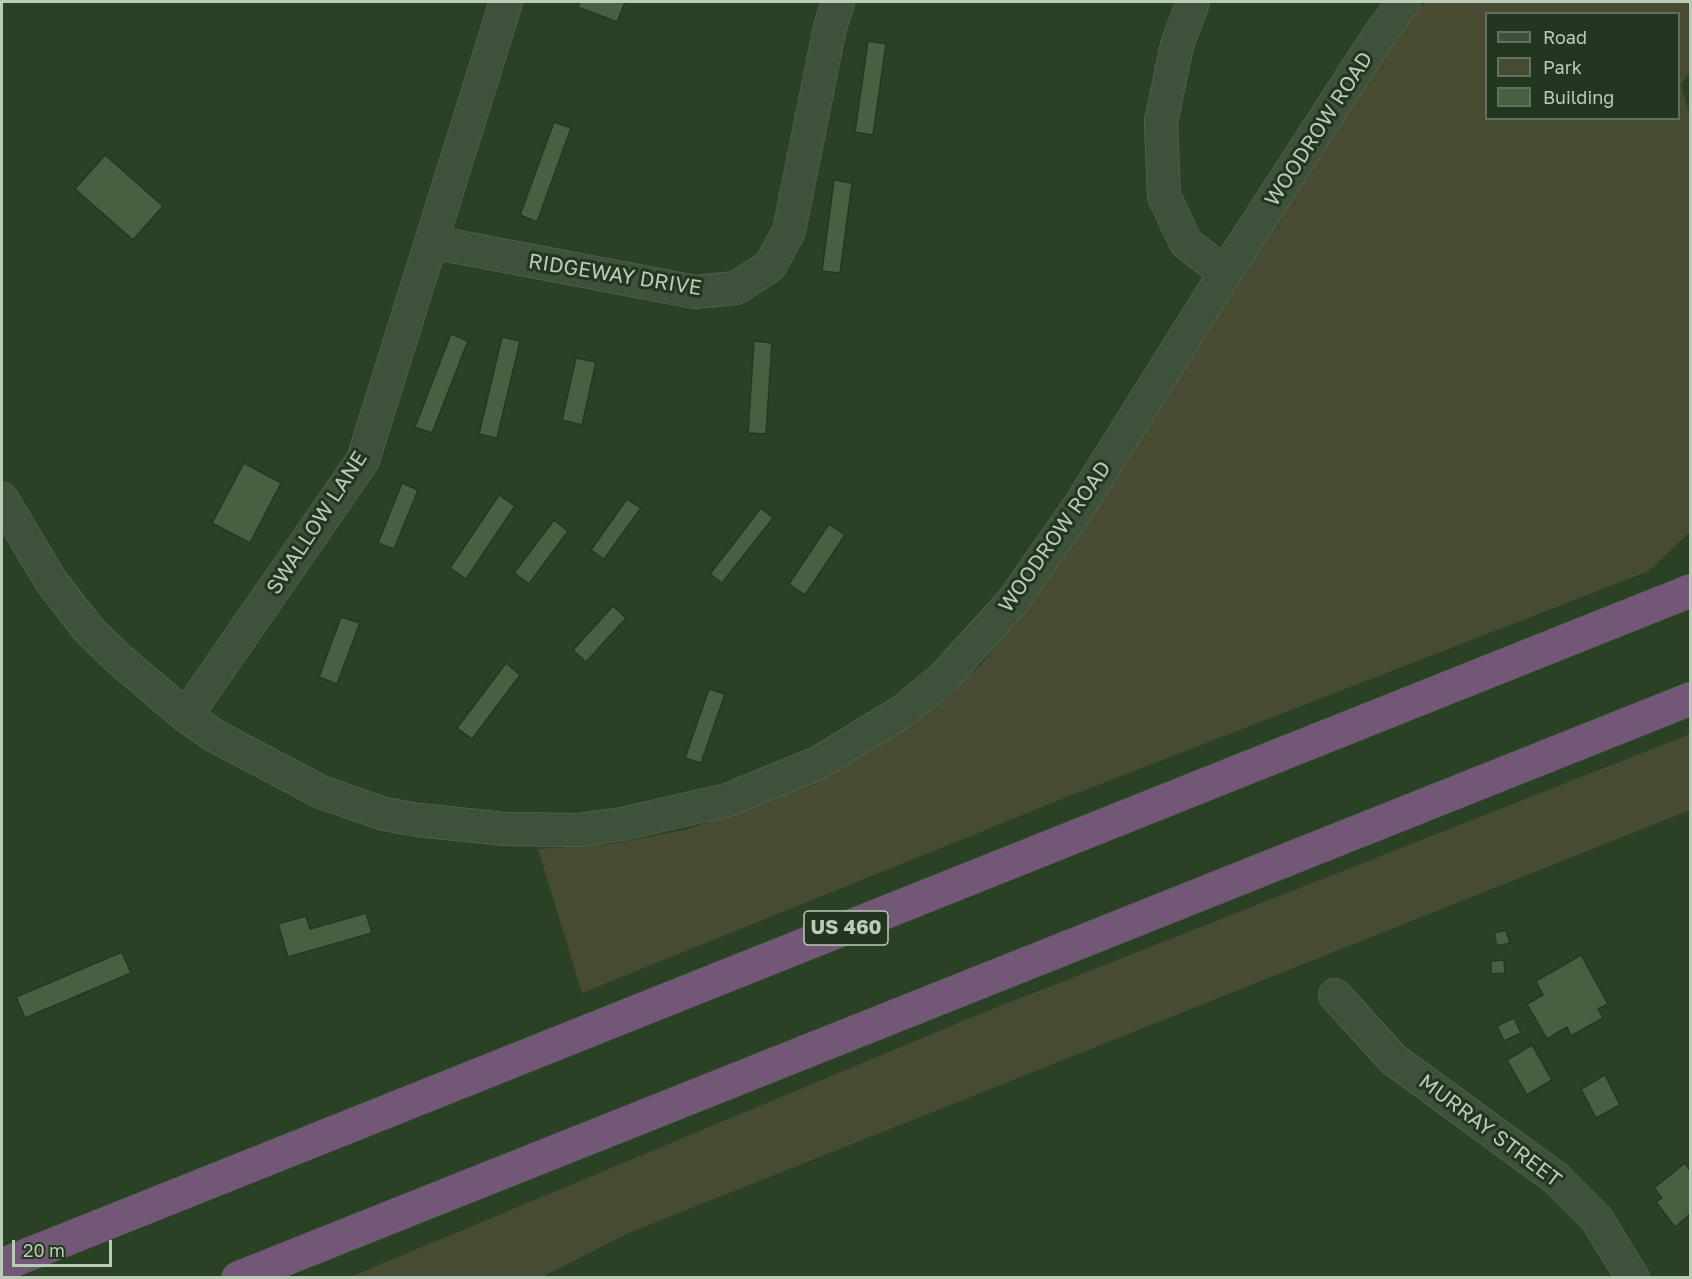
<!DOCTYPE html>
<style>
body{margin:0}
#map{position:relative;width:1692px;height:1279px;overflow:hidden;background:#2b4126;font-family:"Golos Text",sans-serif}
canvas{display:block}
.frame{position:absolute;inset:0;border:3px solid #bacbb7;pointer-events:none}
.legend{position:absolute;left:1485px;top:12px;width:195px;height:108px;box-sizing:border-box;background:#23361f;border:2px solid #5f725c;margin:0;padding:8px 10px;list-style:none;font-size:18px;color:#bacbb7}
.legend li{display:flex;align-items:center;gap:12px;height:30px}
.legend b{width:30px;border:2px solid #5f725c}
.scale{position:absolute;left:12px;top:1240px;width:100px;height:27px;box-sizing:border-box;border:3px solid #bacbb7;border-top:0;padding-left:8px;font-size:18px;line-height:21px;white-space:nowrap;color:#bacbb7;-webkit-text-stroke:4px #23361f;paint-order:stroke}
</style>
<div id="map">
<canvas width="1692" height="1279"></canvas>
<div class="frame"></div>
<ul class="legend">
<li><b style="height:8px;background:#3e513a"></b>Road</li>
<li><b style="height:16px;background:#474b32"></b>Park</li>
<li><b style="height:16px;background:#486042"></b>Building</li>
</ul>
<div class="scale">20 m</div>
</div>
<script>
const ctx = document.querySelector('canvas').getContext('2d');
ctx.lineJoin = 'round';
function paint(path, color) { ctx.fillStyle = color; ctx.fill(path, 'evenodd'); }
const shape = rows => new Path2D(rows.map(r => 'M' + r).join(''));
function strokePath(path, color, width, dash) { ctx.strokeStyle = color; ctx.lineWidth = width; ctx.lineCap = dash ? 'butt' : 'round'; ctx.setLineDash(dash || []); ctx.stroke(path); }
function drawText(font, color, halo, rows, align = 'center') {
  ctx.font = font + ' "Golos Text",sans-serif'; ctx.lineWidth = 6; ctx.setLineDash([]); ctx.textBaseline = 'middle'; ctx.strokeStyle = halo; ctx.fillStyle = color; for (const [text, x, y, turn = 0] of rows) {
    ctx.save(); ctx.translate(x, y); ctx.rotate((+turn || 0) * Math.PI / 180); ctx.textAlign = isNaN(turn) ? turn : align; if (halo) ctx.strokeText(text, 0, 0); ctx.fillText(text, 0, 0); ctx.restore();
  }
}
paint(shape([
 [1425,2,1690,2,1690,71,1681,85,1690,117,1690,532,1649,571,1067,797,582,993,538,849,612,844,688,829,761,804,845,766,918,718,980,666,1043,586,1237,277,1394,41],
 [1486,14,1678,14,1678,118,1486,118],
 [1690,734,1690,810,629,1233,542,1277,350,1277,975,1016]
]), '#474b32');
const building = shape([
 [580,2,625,2,617,22,578,7,580,2],
 [868,41,886,44,873,135,855,132,868,41],
 [554,122,571,128,537,222,520,215,554,122],
 [105,155,163,206,133,240,75,189,105,155],
 [834,180,852,183,840,273,822,271,834,180],
 [451,334,468,341,432,433,415,427,451,334],
 [502,337,520,341,497,438,479,434,502,337],
 [754,341,772,343,766,434,748,433,754,341],
 [576,358,596,362,582,425,562,420,576,358],
 [244,463,281,483,250,543,212,523,244,463],
 [402,483,418,490,394,549,378,543,402,483],
 [499,495,515,506,466,579,450,568,499,495],
 [627,499,641,508,604,559,591,550,627,499],
 [761,508,773,518,722,583,710,574,761,508],
 [554,520,568,531,529,584,514,573,554,520],
 [829,524,845,535,805,595,789,584,829,524],
 [613,606,626,618,586,662,573,650,613,606],
 [341,617,360,623,337,684,319,677,341,617],
 [506,663,520,675,472,739,457,728,506,663],
 [709,689,725,694,701,763,685,758,709,689],
 [366,913,372,933,288,957,278,924,306,916,310,929,366,913],
 [1506,930,1510,943,1497,946,1494,933,1506,930],
 [122,952,131,973,25,1018,16,997,122,952],
 [1581,955,1608,1004,1598,1009,1603,1018,1571,1036,1567,1027,1547,1039,1527,1004,1543,995,1536,981,1581,955],
 [1504,960,1505,973,1491,974,1491,961,1504,960],
 [1514,1018,1521,1033,1504,1041,1497,1026,1514,1018],
 [1532,1045,1552,1080,1527,1095,1507,1060,1532,1045],
 [1605,1075,1620,1105,1596,1118,1581,1089,1605,1075],
 [1685,1163,1690,1170,1690,1214,1675,1227,1656,1202,1662,1198,1654,1188,1685,1163]
]);
paint(building, '#486042');
strokePath(building, '#253821', 1.5);
const minor = shape([
 [1193,2,1177,45,1161,122,1164,196,1186,243,1225,273],
 [432,242,695,292,736,288,770,266,789,231,830,27,838,2],
 [2,499,51,581,89,630,119,659,186,716,215,736,321,792,384,814,419,820,505,829,579,830,622,824,727,800,818,763,903,711,945,676,1013,601,1080,505,1225,273,1381,32,1404,2],
 [186,716,363,460,506,2],
 [1335,995,1393,1059,1557,1179,1596,1218,1633,1278]
]);
const motorway = shape([
 [2,1265,1690,591],
 [238,1278,1690,699]
]);
strokePath(minor, '#5c6e58', 34);
strokePath(motorway, '#495b45', 34);
strokePath(minor, '#3e513a', 33);
strokePath(motorway, '#725776', 33);
for (const [x, y, w] of [
 [846,928,84]
]) { const box = new Path2D(); box.roundRect(x - w / 2, y - 17, w, 34, 4.5); ctx.fillStyle = '#23361f'; ctx.fill(box); strokePath(box, '#bacbb7', 1.5); }
drawText('bold 20px', '#bacbb7', null, [
 ["US 460",846,928]
]);
drawText('21px', '#bacbb7', '#23361f', [
 ["WOODROW ROAD",1319,129,-57],
 ["RIDGEWAY DRIVE",615,275,9],
 ["SWALLOW LANE",317,523,-57],
 ["WOODROW ROAD",1055,537,-55],
 ["MURRAY STREET",1490,1131,37]
]);
</script>
